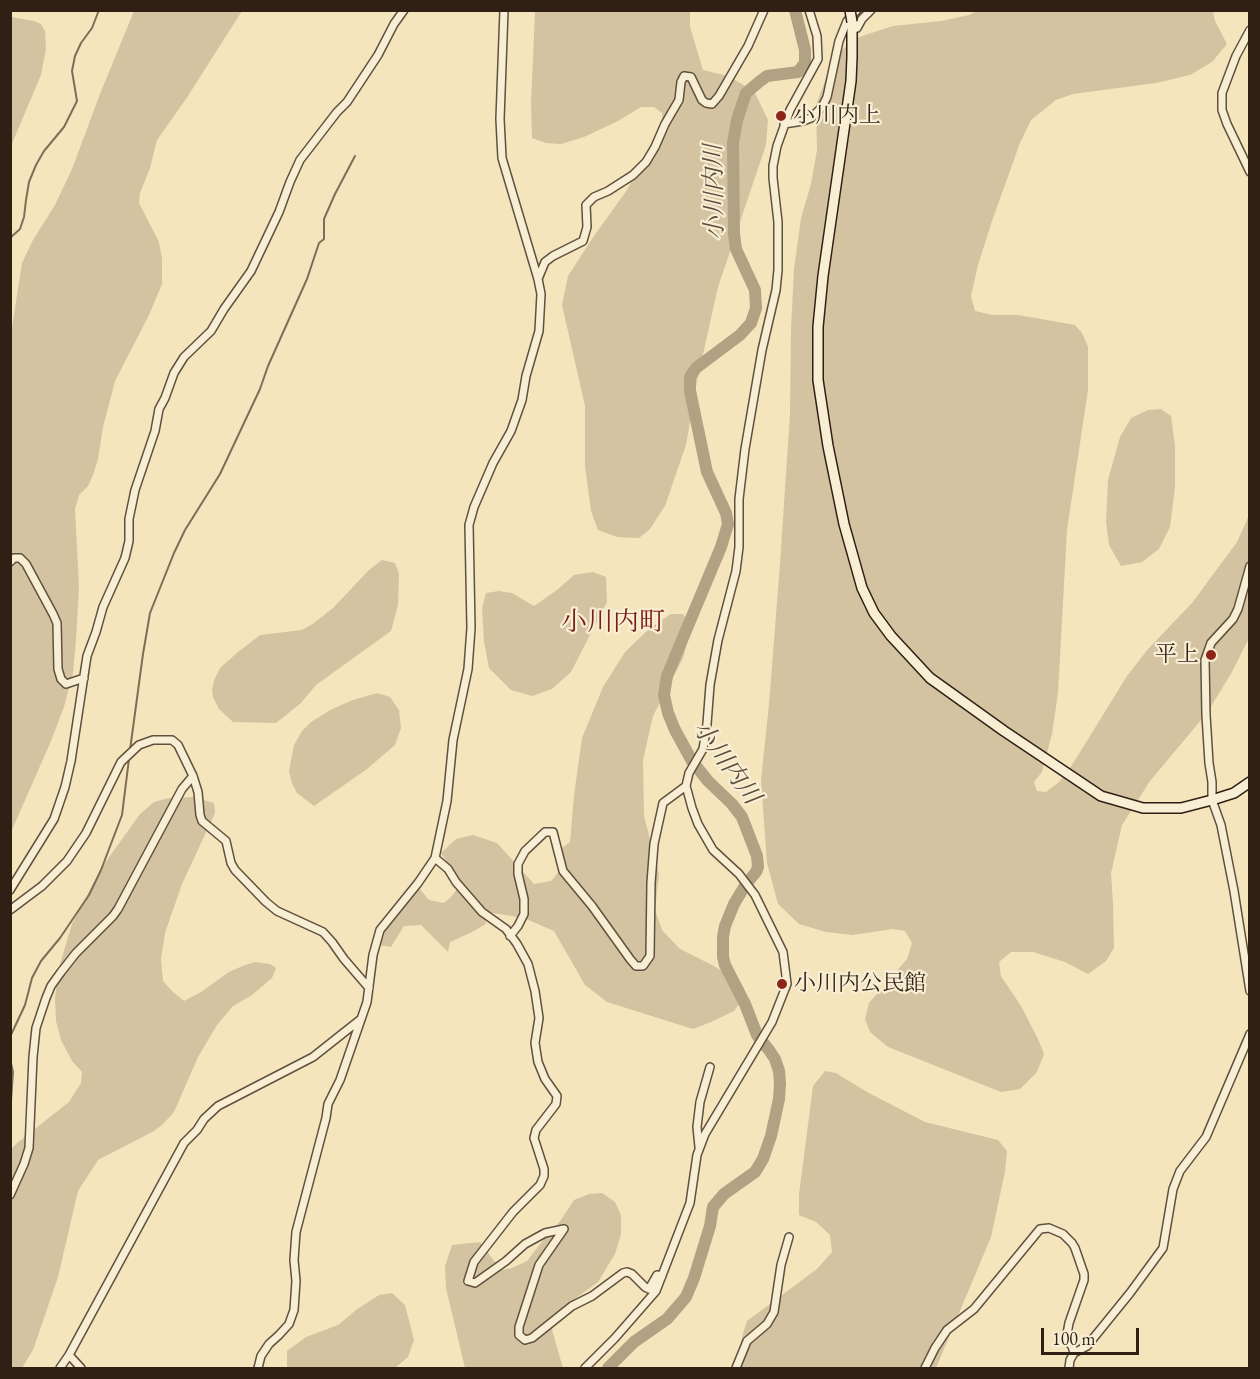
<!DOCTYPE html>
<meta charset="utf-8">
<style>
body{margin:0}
#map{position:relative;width:1260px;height:1379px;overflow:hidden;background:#f5e5bd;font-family:"EB Garamond",serif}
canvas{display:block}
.frame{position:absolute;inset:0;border:12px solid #2f1f15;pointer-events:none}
.scale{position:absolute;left:1041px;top:1328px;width:98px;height:27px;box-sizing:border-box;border:3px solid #2f1f15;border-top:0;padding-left:8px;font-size:18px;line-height:21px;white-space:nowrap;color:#2f1f15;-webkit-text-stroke:4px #f8eed4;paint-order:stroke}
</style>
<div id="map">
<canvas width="1260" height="1379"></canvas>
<div class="frame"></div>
<div class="scale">100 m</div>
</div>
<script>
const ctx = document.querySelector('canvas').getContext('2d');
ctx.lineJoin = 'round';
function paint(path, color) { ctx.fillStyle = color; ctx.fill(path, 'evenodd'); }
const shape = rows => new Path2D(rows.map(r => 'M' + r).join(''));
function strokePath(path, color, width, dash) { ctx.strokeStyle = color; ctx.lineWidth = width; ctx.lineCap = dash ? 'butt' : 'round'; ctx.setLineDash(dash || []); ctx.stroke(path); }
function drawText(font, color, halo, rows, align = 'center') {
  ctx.font = font + ' "EB Garamond","Noto Serif JP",serif'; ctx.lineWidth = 4.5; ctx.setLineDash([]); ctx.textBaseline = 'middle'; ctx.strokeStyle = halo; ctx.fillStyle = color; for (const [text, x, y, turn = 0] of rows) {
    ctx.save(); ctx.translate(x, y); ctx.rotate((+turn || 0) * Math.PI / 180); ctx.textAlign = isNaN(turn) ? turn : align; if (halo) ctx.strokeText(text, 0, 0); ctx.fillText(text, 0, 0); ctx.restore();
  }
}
paint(shape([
 [134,11,242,11,186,99,157,140,150,168,140,193,139,203,159,242,162,259,162,284,149,315,115,381,103,427,98,459,93,475,88,486,79,495,75,509,79,587,76,640,73,673,64,707,51,741,11,832,10,332,12,327,22,263,33,240,55,205,72,169,100,94],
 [535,11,690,11,690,27,703,70,728,76,754,91,768,120,766,145,718,287,697,381,686,445,665,506,650,529,639,538,617,537,598,530,591,511,585,466,585,406,562,305,568,276,594,236,627,190,650,146,663,128,662,113,654,107,641,107,618,121,584,137,561,144,546,143,532,138,531,103],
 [977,11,1213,11,1215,21,1227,44,1212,62,1190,75,1156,83,1073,94,1056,100,1031,120,1020,143,992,221,978,265,971,296,975,311,992,315,1018,315,1075,325,1082,333,1088,347,1088,390,1067,530,1058,693,1052,734,1042,772,1034,782,1037,791,1046,792,1059,782,1072,765,1127,676,1148,649,1192,603,1237,542,1249,515,1249,638,1232,672,1207,713,1150,781,1122,825,1111,873,1113,903,1114,948,1106,961,1088,974,1065,962,1033,952,1011,952,999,962,1001,976,1021,1006,1038,1039,1044,1054,1037,1072,1020,1089,1001,1092,888,1047,870,1032,865,1019,869,1003,907,959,912,943,905,931,893,929,852,935,826,932,799,924,778,904,767,863,761,780,769,704,780,564,790,413,791,330,794,269,801,218,811,184,817,150,816,105,833,60,853,39,893,26,941,21,969,15],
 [11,17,34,21,41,24,45,31,46,49,41,75,11,146],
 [1161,409,1171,416,1175,446,1175,487,1170,527,1159,549,1142,562,1121,566,1109,545,1106,522,1108,480,1120,437,1131,418,1148,410],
 [382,560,395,563,399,574,398,605,391,631,316,685,301,703,276,723,233,722,219,709,213,697,212,690,214,680,220,668,238,652,260,635,302,630,314,623,333,608,369,570],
 [593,572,606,577,607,602,571,672,552,689,532,696,511,690,489,668,484,642,482,608,486,593,499,591,512,593,534,606,557,590,574,575],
 [671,614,683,614,689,623,689,636,683,658,653,716,643,760,644,816,659,874,655,910,662,930,680,949,714,966,738,981,745,996,734,1011,711,1022,693,1029,607,1002,585,985,554,931,524,918,487,912,455,875,441,853,456,839,473,835,497,843,534,884,551,881,564,866,558,851,570,842,574,795,582,738,603,687,625,652,650,628],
 [377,693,390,697,399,710,401,728,395,745,367,769,314,806,297,793,292,783,289,771,294,745,302,731,311,722,332,709,353,700],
 [193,797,214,803,215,813,182,884,165,933,161,959,163,981,173,992,184,1001,201,992,229,972,245,965,255,962,270,964,276,968,272,978,252,995,233,1006,217,1025,198,1057,174,1112,162,1125,154,1131,98,1160,78,1191,58,1277,33,1350,22,1368,11,1368,10,1150,17,1143,69,1102,81,1083,82,1072,72,1061,61,1040,56,1021,55,999,58,971,72,924,102,867,140,814,154,802,169,798],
 [419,888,429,900,444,903,450,898,458,888,470,904,485,918,486,924,472,932,450,942,448,952,421,925,404,926,391,947,379,945,389,921],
 [825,1071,836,1073,867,1092,925,1122,998,1140,1007,1151,1005,1172,991,1237,936,1368,740,1368,742,1337,747,1321,817,1269,832,1252,830,1235,816,1222,799,1215,799,1194,813,1086],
 [602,1193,615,1202,621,1215,621,1234,615,1254,598,1282,553,1315,552,1330,563,1368,465,1368,446,1288,445,1266,452,1245,480,1242,501,1270,512,1268,527,1261,544,1239,561,1220,574,1200,589,1194],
 [392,1293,405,1305,414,1340,408,1357,395,1368,287,1368,287,1351,306,1337,338,1325,356,1310,379,1295]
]), '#d3c3a0');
strokePath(shape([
 [797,13,801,10],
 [10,238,20,229,24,217,26,200,29,182,36,165,44,151,64,127,77,101,72,71,75,56,81,43,92,28,99,10],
 [130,750,143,654,150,613,174,553,185,530,220,474,260,389,268,366,307,279,319,243,324,239,324,219,335,194,355,156],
 [10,1037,25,1005,32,978,41,961,60,938,89,895,101,870,122,815,129,759],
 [10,1059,13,1072,10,1115]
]), '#7e6e58', 2);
strokePath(shape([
 [608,1368,634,1342,667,1319,686,1297,694,1278,710,1226,713,1207,724,1194,755,1172,763,1159,771,1136,779,1099,780,1084,779,1071,775,1059,769,1050,757,1035,745,1004,725,965,723,957,723,937,725,926,734,904,746,884,756,872,758,867,757,856,742,817,732,804,708,781,692,761,675,730,668,713,664,695,667,676,721,547,728,524,726,513,707,472,690,391,690,377,696,368,740,335,751,323,756,308,755,290,736,249,734,234,733,143,737,120,746,93,759,82,767,76,798,72,805,63,805,50,795,10]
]), '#b2a284', 12);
const street = shape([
 [852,29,857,28,862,19,871,10],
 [1250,30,1236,56,1222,93,1222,110,1227,124,1250,172],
 [784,124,803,121,811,118,822,107,827,97,839,41,847,21,857,10],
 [538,279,545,262,553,256,583,241,587,227,586,205,594,197,608,191,633,175,646,162,655,147,665,124,679,100,681,82,684,76,691,77,702,100,706,103,712,104,719,96,748,46,764,10],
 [10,562,14,558,20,558,26,564,53,614,57,623,58,669,61,679,66,684,84,678],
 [1250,566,1238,609,1233,619,1211,643,1205,660,1206,715,1209,763,1212,782,1212,800,1221,825,1234,891,1250,991],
 [435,858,448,869,456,882,482,912,506,929,517,944,528,964,535,991,539,1018,535,1043,538,1062,545,1079,557,1096,556,1104,536,1130,534,1138,544,1169,544,1176,540,1185,513,1212,474,1262,468,1281,475,1283,506,1261,525,1244,545,1233,564,1229,539,1265,519,1327,519,1335,525,1340,532,1338,572,1306,592,1296,623,1273,627,1272,632,1274,645,1287,649,1289,657,1275,662,1276],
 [10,890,54,819,65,787,71,761,87,656,96,632,103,607,125,558,129,541,129,519,135,490,155,431,159,409,165,398,174,373,184,357,211,331,224,309,251,271,279,212,290,182,300,160,337,112,347,102,378,55,394,24,404,10],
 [10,910,42,886,67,861,86,833,121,762,139,745,153,740,172,740,178,745,193,776,198,792,200,815,202,821,226,841,231,863,235,870,266,902,277,911,323,932,332,942,344,959,369,988],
 [510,936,518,926,524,914,524,899,518,874,518,864,525,851,545,832,553,832,563,871,592,906,630,959,636,966,643,966,650,956,651,883,654,844,663,803,686,786],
 [699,1147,697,1127,700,1102,710,1067],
 [10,1195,24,1164,29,1148,33,1057,36,1028,46,998,51,986,61,972,76,953,113,916,118,909,182,789,193,776],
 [69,1355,81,1368],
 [60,1368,69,1355,184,1143,197,1130,204,1119,218,1106,313,1057,361,1019],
 [258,1368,261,1356,269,1344,279,1335,289,1324,294,1310,296,1281,294,1260,296,1232,326,1118,328,1104,340,1080,367,1002,373,955,380,930,418,883,435,858,447,801,453,740,468,669,471,628,469,525,474,507,493,463,511,431,522,400,526,376,539,331,541,294,538,279,502,158,500,119,504,10],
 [585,1368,615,1338,656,1291,690,1203,697,1155,705,1134,772,1022,787,984,783,952,755,895,739,874,713,850,698,824,692,808,686,786,689,773,703,749,707,724,710,685,718,640,736,571,739,547,739,499,745,449,762,350,776,290,778,270,778,222,773,178,773,166,777,146,790,110,818,59,817,36,809,10],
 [736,1368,747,1341,767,1324,774,1312,781,1265,789,1237],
 [925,1368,935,1348,947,1330,974,1309,1040,1229,1049,1228,1063,1234,1072,1243,1075,1248,1084,1274,1084,1280,1069,1323,1067,1334,1068,1342,1072,1346,1074,1353],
 [1069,1368,1070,1360,1074,1353,1087,1346,1130,1293,1163,1248,1173,1189,1180,1171,1206,1137,1250,1034]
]);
const secondary = shape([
 [852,22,852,57,851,81,823,276,818,327,818,380,828,446,844,524,862,588,874,613,891,636,930,678,1004,731,1101,796,1143,808,1181,808,1212,800,1234,793,1250,782]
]);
strokePath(street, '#60503f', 10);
strokePath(secondary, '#2f1f15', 12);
strokePath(street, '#f8eed4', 7);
strokePath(secondary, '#f8eed4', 9);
const secondaryBridge = shape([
 [850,10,852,22]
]);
strokePath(secondaryBridge, '#2f1f15', 12, []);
strokePath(secondaryBridge, '#f8eed4', 9);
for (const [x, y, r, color] of [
 [781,116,6,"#8f2418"],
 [1211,655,6,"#8f2418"],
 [782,984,6,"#8f2418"]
]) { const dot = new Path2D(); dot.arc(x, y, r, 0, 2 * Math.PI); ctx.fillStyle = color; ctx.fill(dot); strokePath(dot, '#f8eed4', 2); }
drawText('22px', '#2f1f15', '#f8eed4', [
 ["小川内上",793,116],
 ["平上",1199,655,"right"],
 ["小川内公民館",794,984]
], 'left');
drawText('italic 24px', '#5d4d3c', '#f8eed4', [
 ["小川内川",715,192,-91],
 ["小川内川",726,763,54]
]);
drawText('26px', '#7a1f14', '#f8eed4', [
 ["小川内町",613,623]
]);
</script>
